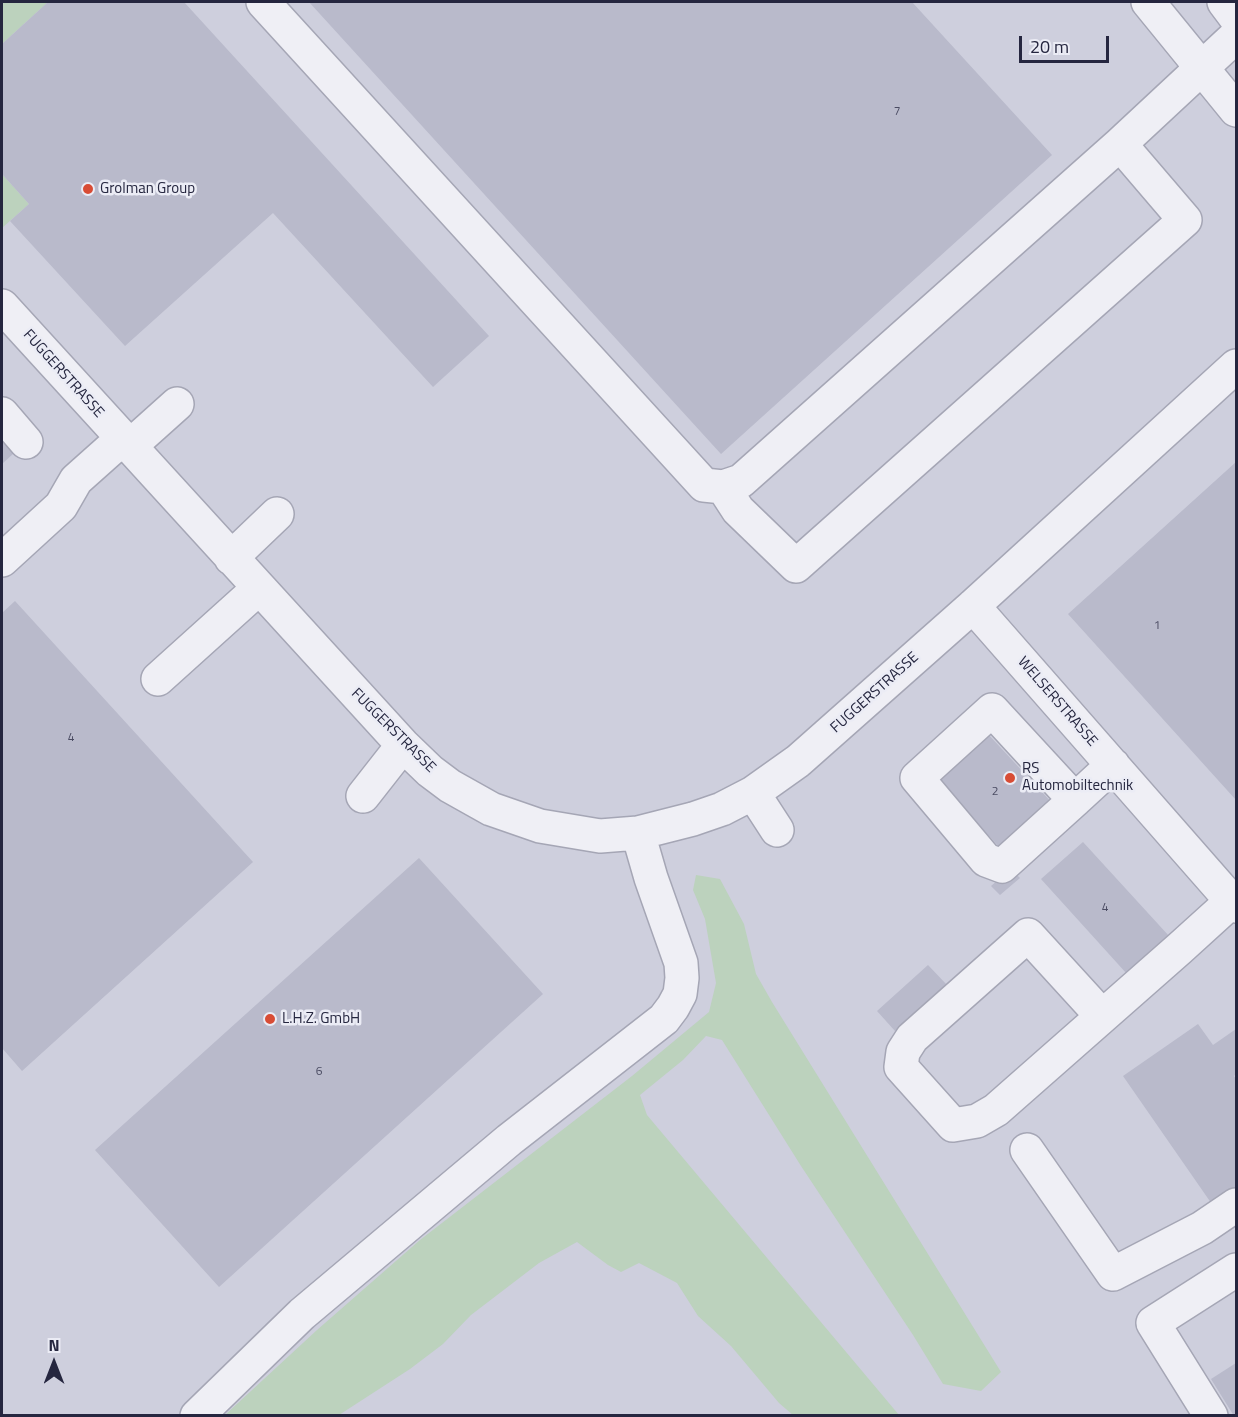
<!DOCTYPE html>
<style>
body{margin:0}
#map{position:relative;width:1238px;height:1417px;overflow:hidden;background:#dcdde7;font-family:"Titillium Web",sans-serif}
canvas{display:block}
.frame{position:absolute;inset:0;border:3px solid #25263f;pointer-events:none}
.north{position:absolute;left:24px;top:1333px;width:60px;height:60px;-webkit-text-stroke:4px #ebecf5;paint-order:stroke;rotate:0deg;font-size:16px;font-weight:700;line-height:24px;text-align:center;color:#25263f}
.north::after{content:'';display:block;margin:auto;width:21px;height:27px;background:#25263f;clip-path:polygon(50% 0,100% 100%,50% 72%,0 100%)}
.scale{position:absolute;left:1019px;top:36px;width:90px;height:27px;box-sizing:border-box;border:3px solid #25263f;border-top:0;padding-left:8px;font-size:18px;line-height:21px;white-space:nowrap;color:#25263f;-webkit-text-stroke:4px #ebecf5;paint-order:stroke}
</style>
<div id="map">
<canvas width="1238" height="1417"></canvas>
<div class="frame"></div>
<div class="north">N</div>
<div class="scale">20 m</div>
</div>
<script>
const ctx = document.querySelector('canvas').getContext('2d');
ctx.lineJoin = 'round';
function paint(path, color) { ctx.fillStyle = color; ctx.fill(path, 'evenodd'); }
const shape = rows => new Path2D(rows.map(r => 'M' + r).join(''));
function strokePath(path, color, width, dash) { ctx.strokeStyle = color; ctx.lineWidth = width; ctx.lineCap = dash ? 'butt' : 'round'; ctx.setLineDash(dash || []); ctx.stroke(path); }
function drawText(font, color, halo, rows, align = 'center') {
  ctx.font = font + ' "Titillium Web",sans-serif'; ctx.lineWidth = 5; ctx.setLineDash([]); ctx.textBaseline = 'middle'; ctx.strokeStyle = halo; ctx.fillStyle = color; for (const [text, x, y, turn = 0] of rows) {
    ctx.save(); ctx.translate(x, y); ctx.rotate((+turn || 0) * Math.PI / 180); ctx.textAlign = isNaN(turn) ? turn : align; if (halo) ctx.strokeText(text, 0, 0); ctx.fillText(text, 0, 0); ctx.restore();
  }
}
paint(shape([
 [2,2,1236,2,1236,1415,2,1416]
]), '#cecfdd');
paint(shape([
 [2,2,48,2,2,44],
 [2,174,29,204,2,228],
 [696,875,720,879,744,924,756,974,772,1002,1001,1372,981,1391,943,1384,913,1335,801,1166,722,1040,706,1036,683,1060,640,1095,647,1115,899,1415,793,1415,779,1403,731,1346,698,1316,677,1283,639,1263,621,1272,608,1265,577,1242,539,1263,471,1315,443,1344,410,1369,339,1415,225,1415,317,1330,420,1240,632,1076,709,1012,716,983,705,919,693,890]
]), '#bcd2bd');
paint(shape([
 [48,2,184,2,489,336,433,387,273,213,125,346,10,221,29,204,2,174,2,44],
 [309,2,912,2,1052,155,721,454],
 [2,439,14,453,2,464],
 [1236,462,1236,800,1068,614],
 [15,601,253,862,22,1071,2,1048,2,613],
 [987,733,1053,804,1002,850,937,779],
 [1083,842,1169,936,1127,974,1041,879],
 [419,858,543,994,219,1287,95,1150],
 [1011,869,1020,878,1000,895,991,886],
 [928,965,947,985,895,1031,877,1011],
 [1198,1024,1213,1045,1236,1029,1236,1074,1234,1076,1236,1079,1236,1195,1216,1210,1123,1076],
 [1236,1363,1236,1416,1234,1416,1211,1379]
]), '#b9bacb');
const minor = shape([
 [263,2,704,485,723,487,741,481,1120,144],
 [1148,2,1236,110],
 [1224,2,1236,18],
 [2,306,403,745,430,771,450,786,491,809,540,826,600,836,638,833,693,819,722,809,753,793,798,761,973,606,1236,366],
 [2,414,26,442],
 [129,447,177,404],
 [723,487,738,510,796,566,1185,220,1120,144,1236,36],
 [231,558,277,514],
 [2,560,61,506,76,480,122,439],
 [973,606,1236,906],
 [158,679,259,588],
 [753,793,777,830],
 [363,796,403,745],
 [1075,800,992,710,917,778,986,860,1002,866,1075,800,1113,765],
 [1102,1016,1028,935,912,1038,903,1052,901,1067,953,1125,977,1121,996,1110,1179,949,1232,901],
 [1027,1150,1113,1274,1202,1228,1236,1205],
 [197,1416,302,1314,509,1140,664,1019,673,1007,680,994,682,978,681,963,651,878,638,833],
 [1211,1416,1153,1323,1236,1270]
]);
strokePath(minor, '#a5a6b5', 36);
strokePath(minor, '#efeff5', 33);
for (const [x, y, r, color] of [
 [88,189,6,"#d84c35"],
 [1010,778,6,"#d84c35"],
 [270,1019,6,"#d84c35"]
]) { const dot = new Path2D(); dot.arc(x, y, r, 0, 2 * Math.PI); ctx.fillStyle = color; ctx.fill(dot); strokePath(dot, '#ebecf5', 2); }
drawText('12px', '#4a4b62', null, [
 ["7",897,112],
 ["1",1157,626],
 ["4",71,738],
 ["2",995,792],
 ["4",1105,908],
 ["6",319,1072]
]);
drawText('15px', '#25263f', '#ebecf5', [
 ["Grolman Group",100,189],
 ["RS",1022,769],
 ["Automobiltechnik",1022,786],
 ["L.H.Z. GmbH",282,1019]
], 'left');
drawText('15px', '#25263f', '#ebecf5', [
 ["FUGGERSTRASSE",63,374,48],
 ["FUGGERSTRASSE",875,693,-42],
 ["WELSERSTRASSE",1057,702,49],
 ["FUGGERSTRASSE",393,731,45]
]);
</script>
